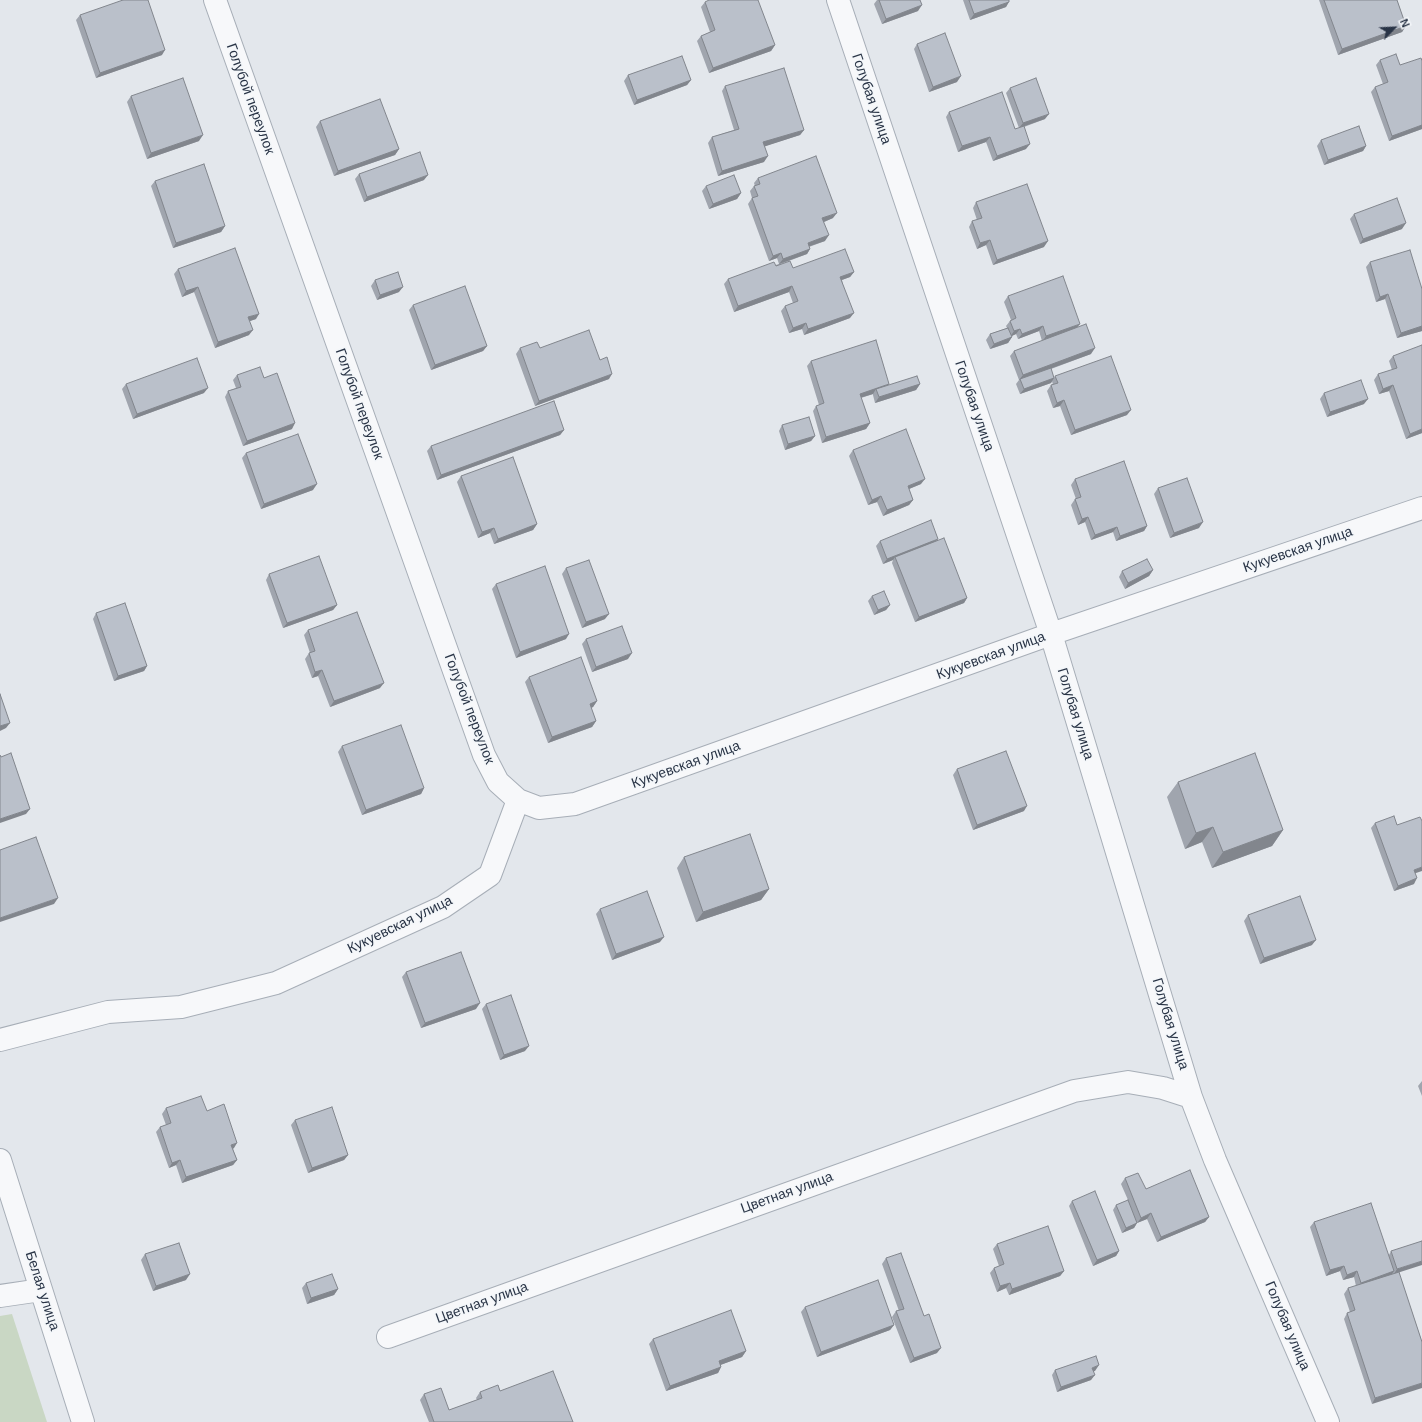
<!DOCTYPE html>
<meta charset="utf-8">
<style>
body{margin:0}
#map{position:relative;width:1422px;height:1422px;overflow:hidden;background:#e3e7ec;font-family:Arial,sans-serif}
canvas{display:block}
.north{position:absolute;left:1374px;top:8px;width:40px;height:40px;-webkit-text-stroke:3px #f3f6f9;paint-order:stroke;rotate:66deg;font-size:11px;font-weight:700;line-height:16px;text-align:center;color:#293446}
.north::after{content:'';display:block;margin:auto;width:14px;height:18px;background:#293446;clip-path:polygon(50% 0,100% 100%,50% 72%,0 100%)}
</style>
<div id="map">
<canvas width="1422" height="1422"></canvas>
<div class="north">N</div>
</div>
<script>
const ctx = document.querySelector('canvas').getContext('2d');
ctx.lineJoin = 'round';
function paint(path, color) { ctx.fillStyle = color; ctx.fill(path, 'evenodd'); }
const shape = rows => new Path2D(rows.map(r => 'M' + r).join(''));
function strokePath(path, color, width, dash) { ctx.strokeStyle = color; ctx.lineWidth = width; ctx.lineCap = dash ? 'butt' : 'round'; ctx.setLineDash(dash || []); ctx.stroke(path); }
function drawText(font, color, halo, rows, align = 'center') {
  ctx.font = font + ' Arial,sans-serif'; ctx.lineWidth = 3; ctx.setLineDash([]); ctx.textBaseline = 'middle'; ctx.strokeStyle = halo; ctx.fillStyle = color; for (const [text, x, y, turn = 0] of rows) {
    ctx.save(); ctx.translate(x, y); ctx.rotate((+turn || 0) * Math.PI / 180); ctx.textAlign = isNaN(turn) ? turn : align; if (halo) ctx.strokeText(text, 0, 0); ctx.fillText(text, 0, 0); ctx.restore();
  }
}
paint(shape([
 [12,1314,47,1422,0,1422,0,1316]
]), '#c9d7c4');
const minor = shape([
 [215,0,484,755,498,782,518,800],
 [838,0,1051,634,1191,1097,1215,1160,1328,1422],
 [0,1040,108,1012,181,1007,276,983,443,907,490,875,518,800,539,808,575,804,1051,634,1422,508],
 [0,1160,83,1422],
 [0,1296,41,1290],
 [388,1337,1074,1091,1128,1082,1163,1088,1191,1097]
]);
strokePath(minor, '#a7aeb7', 24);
strokePath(minor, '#f7f8fa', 22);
paint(shape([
 [877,0,920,0,918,11,882,24,874,4],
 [963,0,1009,0,1006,7,970,20],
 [1319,0,1397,0,1406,26,1402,32,1338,55],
 [705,2,775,45,771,51,709,73,697,41,701,36,710,32,701,7],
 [80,15,162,55,96,78,76,20],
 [917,44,957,82,929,92,914,49],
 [1380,60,1400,65,1422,61,1422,129,1389,141,1371,92,1375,87,1383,84,1376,65],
 [628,75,691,80,687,85,634,105,624,81],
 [725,86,804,130,800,135,765,146,764,162,718,176,708,143,712,137,734,130,722,91],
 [1010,88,1045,119,1024,127,1026,149,993,161,986,142,958,152,946,117,949,112,1015,129,1019,128,1006,93],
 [131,96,199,141,147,159,127,102],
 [320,121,399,149,395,155,334,176,316,127],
 [1321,140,1366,146,1363,151,1324,165,1317,146],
 [359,174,424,180,364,202,355,179],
 [758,178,833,218,824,222,825,241,809,247,810,249,807,254,781,264,793,268,854,272,850,277,842,280,850,318,804,335,802,329,789,333,781,311,785,306,793,303,789,292,734,312,724,284,728,279,779,264,777,258,769,261,748,204,752,198,750,191,754,186,755,186,754,183],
 [155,181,225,226,221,232,173,248,151,186],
 [706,186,741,193,737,199,709,209,702,191],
 [976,202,1044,247,993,265,986,245,977,249,969,227,972,221,977,220,973,208],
 [1354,214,1402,229,1360,244,1350,219],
 [1370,262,1422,289,1422,331,1397,338,1385,299,1376,302,1366,267],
 [178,269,256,319,250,321,249,335,215,348,194,292,182,297,174,274],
 [375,280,399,292,377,300,371,286],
 [1008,296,1077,328,1091,354,1051,369,1054,378,1055,376,1127,415,1071,435,1060,406,1053,408,1047,391,1051,385,1053,385,1052,381,1051,383,1020,394,1016,384,1019,380,1010,356,1014,351,1042,341,1039,331,1018,339,1016,334,1011,336,1012,337,1008,343,990,349,986,340,990,334,1007,328,1006,326,1010,321,1011,320,1004,302],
 [413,305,487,346,483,351,431,370,409,310],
 [520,348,600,360,609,379,535,406,516,354],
 [1393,356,1422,433,1406,439,1389,391,1379,394,1374,380,1378,374,1392,370,1389,361],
 [811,361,888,386,920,384,916,390,875,403,873,395,873,394,861,398,870,423,866,429,822,443,813,411,816,406,819,405,807,366],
 [237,375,264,378,292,429,243,446,225,397,228,391,236,388,233,380],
 [126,384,204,393,133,419,122,389],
 [1324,393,1364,404,1327,417,1320,399],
 [782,425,815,436,811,441,785,450,779,431],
 [564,430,560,435,437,480,427,451,431,446],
 [853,450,921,484,909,489,913,500,909,505,883,516,877,502,868,505,849,456],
 [246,453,313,490,261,509,242,458],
 [461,476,537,524,533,530,494,544,490,533,478,538,457,482],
 [1075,479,1147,526,1144,531,1116,541,1113,532,1091,540,1085,522,1078,525,1071,505,1075,499,1076,499,1071,485],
 [1158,488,1199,528,1170,538,1154,494],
 [880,541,937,541,967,598,964,603,915,622,892,563,893,560,883,564,876,546],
 [566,568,605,619,582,628,562,574],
 [1153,570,1149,576,1125,589,1119,577,1122,571],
 [269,574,337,605,333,610,283,628,266,580],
 [496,584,566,639,516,658,492,589],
 [872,596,890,605,886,610,874,615,868,601],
 [96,613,147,666,144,671,114,681,93,619],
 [308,630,380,688,330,707,318,676,312,678,305,659,309,653,310,653,304,635],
 [586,639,628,659,592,672,582,644],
 [529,677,597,701,593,707,591,708,596,721,592,727,548,743,525,682],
 [342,746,424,788,421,794,362,815,338,752],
 [957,769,1024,811,973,830,953,775],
 [1178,782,1283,830,1272,846,1212,868,1202,842,1185,849,1167,797],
 [1375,823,1415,873,1414,884,1394,891,1371,828],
 [684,857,769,889,761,900,696,922,677,868],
 [600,909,660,942,612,960,596,914],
 [1248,915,1312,945,1260,964,1244,921],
 [406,972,476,1009,421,1028,402,977],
 [486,1004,525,1051,500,1060,482,1009],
 [1422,1081,1422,1096,1418,1086],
 [166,1108,207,1111,234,1148,233,1149,237,1160,233,1165,182,1183,176,1165,169,1168,156,1132,160,1127,166,1125,162,1114],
 [295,1120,348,1155,344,1160,308,1173,291,1125],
 [1125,1178,1146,1189,1209,1217,1205,1222,1157,1242,1147,1219,1137,1223,1134,1228,1122,1233,1113,1210,1116,1205,1128,1200,1121,1184],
 [1072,1201,1119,1251,1116,1256,1093,1266,1069,1206],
 [1314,1222,1389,1255,1391,1251,1399,1273,1422,1342,1372,1404,1344,1319,1347,1313,1350,1312,1344,1294,1348,1288,1356,1286,1354,1277,1343,1280,1340,1271,1326,1276,1310,1227],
 [997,1244,1064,1271,1060,1276,1009,1295,1006,1288,997,1292,990,1273,994,1268,999,1266,993,1249],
 [145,1254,186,1280,153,1291,141,1260],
 [886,1258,937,1353,910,1363,892,1317,896,1311,899,1311,882,1264],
 [306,1283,338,1289,334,1295,307,1304,302,1288],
 [805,1307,894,1325,890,1330,817,1357,801,1312],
 [653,1339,746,1351,742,1357,720,1365,721,1367,718,1373,666,1391,649,1344],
 [1055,1370,1095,1371,1094,1371,1091,1380,1057,1392,1052,1375],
 [500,1391,573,1422,429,1422,420,1400,424,1394,449,1410,477,1400,476,1398,480,1392]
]), '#a0a5ae');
paint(shape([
 [1009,2,1006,7,970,20,974,14],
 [922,5,918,11,882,24,886,19],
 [1406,26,1402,32,1338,55,1342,49],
 [775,45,771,51,709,73,713,68],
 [165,50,162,55,96,78,100,73],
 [961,76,957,82,929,92,933,87],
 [691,80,687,85,634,105,637,100],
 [1049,114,1045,119,1019,128,1023,123],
 [1422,125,1422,129,1389,141,1392,136],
 [804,130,800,135,760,148,763,142],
 [203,135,199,141,147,159,151,153],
 [990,137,986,142,958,152,962,146],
 [1030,144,1026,149,993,161,997,156],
 [1366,146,1363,151,1324,165,1328,160],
 [399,149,395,155,334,176,338,171],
 [768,156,764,162,718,176,722,171],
 [428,175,424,180,364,202,367,197],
 [741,193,737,199,709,209,713,204],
 [837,213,833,218,819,224,822,218],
 [1406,223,1402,229,1360,244,1363,239],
 [225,226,221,232,173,248,176,243],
 [829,235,825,241,804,248,808,243],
 [990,240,986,245,977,249,980,243],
 [1048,241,1044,247,993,265,997,260],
 [810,249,807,254,779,264,783,259],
 [781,253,777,258,769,261,773,256],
 [854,272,850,277,836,282,840,277],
 [792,286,789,292,734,312,738,306],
 [198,287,194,292,182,297,186,291],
 [403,287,399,292,377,300,380,295],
 [1388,294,1385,299,1376,302,1380,297],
 [854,313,850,318,804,335,808,329],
 [259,314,256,319,244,323,248,317],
 [806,323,802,329,789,333,793,328],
 [1080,324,1076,329,1042,342,1046,336],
 [1043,326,1039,331,1018,339,1022,334],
 [1422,326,1422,331,1397,338,1401,333],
 [1020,329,1016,334,1010,337,1014,331],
 [253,330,249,335,215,348,218,342],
 [1012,337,1008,343,990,349,994,344],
 [487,346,483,351,431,370,435,365],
 [1095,348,1091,354,1019,380,1023,375],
 [612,374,609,379,535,406,539,401],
 [1054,378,1051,383,1020,394,1024,389],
 [889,384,886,390,876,389,873,394,856,399,860,394],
 [920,384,916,390,875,403,879,397],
 [1393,385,1389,391,1379,394,1383,389],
 [208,388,204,393,133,419,137,414],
 [1368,399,1364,404,1327,417,1330,412],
 [1064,400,1060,406,1053,408,1057,403],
 [1131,410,1127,415,1071,435,1075,430],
 [295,423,292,429,243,446,247,441],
 [870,423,866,429,822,443,826,437],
 [1422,429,1422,433,1406,439,1410,434],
 [564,430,560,435,437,480,441,475],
 [815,436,811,441,785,450,788,444],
 [925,479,921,484,904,491,908,486],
 [317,484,313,490,261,509,264,504],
 [881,496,877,502,868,505,872,500],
 [913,500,909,505,883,516,887,510],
 [1088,517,1085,522,1078,525,1082,519],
 [1203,522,1199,528,1170,538,1174,533],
 [537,524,533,530,494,544,498,539],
 [1147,526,1144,531,1116,541,1120,536],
 [1117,527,1113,532,1091,540,1095,535],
 [494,528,490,533,478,538,482,532],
 [938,539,934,544,895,557,893,560,883,564,887,559],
 [1153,570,1149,576,1125,589,1128,583],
 [967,598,964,603,915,622,919,617],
 [337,605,333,610,283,628,287,623],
 [890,605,886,610,874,615,878,610],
 [609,614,605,619,582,628,586,622],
 [569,634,566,639,516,658,520,652],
 [632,653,628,659,592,672,596,667],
 [147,666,144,671,114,681,118,676],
 [322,670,318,676,312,678,315,672],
 [384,683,380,688,330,707,334,701],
 [597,701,593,707,586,710,590,704],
 [596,721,592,727,548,743,552,737],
 [10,723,6,728,0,731,0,726],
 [424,788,421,794,362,815,366,810],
 [1027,806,1024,811,973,830,977,825],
 [30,809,26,814,0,823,0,819],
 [1213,827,1202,842,1185,849,1196,833],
 [1283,830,1272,846,1212,868,1223,852],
 [1422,867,1422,871,1410,875,1414,870],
 [1417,878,1414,884,1394,891,1398,886],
 [769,889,761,900,696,922,703,912],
 [58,898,54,904,0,922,0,918],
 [664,937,660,942,612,960,616,954],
 [1316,940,1312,945,1260,964,1264,958],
 [480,1003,476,1009,421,1028,425,1023],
 [529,1046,525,1051,500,1060,504,1055],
 [237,1143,234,1148,227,1150,231,1145],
 [348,1155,344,1160,308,1173,312,1168],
 [180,1160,176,1165,169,1168,172,1163],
 [237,1160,233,1165,182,1183,186,1177],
 [1151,1213,1147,1219,1137,1223,1141,1218],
 [1209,1217,1205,1222,1157,1242,1161,1237],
 [1137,1223,1134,1228,1122,1233,1126,1228],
 [1119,1251,1116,1256,1093,1266,1097,1260],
 [1422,1261,1422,1265,1394,1274,1397,1269],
 [1344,1266,1340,1271,1326,1276,1330,1270],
 [1064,1271,1060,1276,1009,1295,1012,1289],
 [1357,1271,1354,1277,1343,1280,1347,1275],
 [1394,1271,1390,1277,1357,1288,1361,1283],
 [190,1274,186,1280,153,1291,156,1286],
 [1010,1283,1006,1288,997,1292,1000,1286],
 [338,1289,334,1295,307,1304,311,1298],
 [894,1325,890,1330,817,1357,821,1352],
 [941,1348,937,1353,910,1363,914,1358],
 [746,1351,742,1357,715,1367,719,1361],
 [1099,1365,1095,1371,1089,1373,1092,1368],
 [721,1367,718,1373,666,1391,670,1386],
 [1095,1375,1091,1380,1057,1392,1061,1387],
 [1422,1383,1422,1388,1372,1404,1375,1398]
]), '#82868d');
const building = shape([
 [123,0,148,0,165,50,100,73,80,15,123,0],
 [709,0,758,0,775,45,713,68,701,36,715,30,705,2,709,0],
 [879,0,920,0,922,5,886,19,879,0],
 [969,0,1009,0,1009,2,974,14,969,0],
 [1324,0,1397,0,1406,26,1342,49,1324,0],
 [945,33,961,76,933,87,917,44,945,33],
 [1396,54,1400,65,1421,58,1422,61,1422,125,1392,136,1375,87,1388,82,1380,60,1396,54],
 [682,56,691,80,637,100,628,75,682,56],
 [784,68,804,130,763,142,768,156,722,171,712,137,739,129,725,86,784,68],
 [183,78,203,135,151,153,131,96,183,78],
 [1036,78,1049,114,1023,123,1010,88,1036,78],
 [1002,92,1015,129,1024,126,1030,144,997,156,990,137,962,146,949,112,1002,92],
 [380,99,399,149,338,171,320,121,380,99],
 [1359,126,1366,146,1328,160,1321,140,1359,126],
 [420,152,428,175,367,197,359,174,420,152],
 [816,156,837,213,822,218,829,235,808,243,810,249,783,259,781,253,773,256,752,198,758,196,754,186,760,184,758,178,816,156],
 [204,164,225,226,176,243,155,181,204,164],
 [734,175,741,193,713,204,706,186,734,175],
 [1027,184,1048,241,997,260,990,240,980,243,972,221,982,218,976,202,1027,184],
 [1397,198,1406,223,1363,239,1354,214,1397,198],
 [235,248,259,314,248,317,253,330,218,342,198,287,186,291,178,269,235,248],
 [845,249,854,272,840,277,854,313,808,329,806,323,793,328,785,306,798,301,792,286,738,306,728,279,774,262,776,266,790,261,793,268,845,249],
 [1410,250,1422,289,1422,326,1401,333,1388,294,1380,297,1370,262,1410,250],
 [398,272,403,287,380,295,375,280,398,272],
 [1063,276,1080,324,1046,336,1043,326,1022,334,1020,329,1014,331,1010,321,1016,318,1008,296,1063,276],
 [465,286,487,346,435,365,413,305,465,286],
 [1086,324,1095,348,1023,375,1014,351,1086,324],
 [1008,328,1012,337,994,344,990,334,1008,328],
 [589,330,600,360,607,357,612,374,539,401,520,348,537,342,540,348,589,330],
 [876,340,889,384,860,394,870,423,826,437,816,406,824,403,811,361,876,340],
 [1422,345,1422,429,1410,434,1393,385,1383,389,1378,374,1397,368,1393,356,1422,345],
 [1111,356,1131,410,1075,430,1064,400,1057,403,1051,385,1058,383,1055,376,1111,356],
 [197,358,208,388,137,414,126,384,197,358],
 [260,367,264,378,277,373,295,423,247,441,228,391,241,387,237,375,260,367],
 [1051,368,1054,378,1024,389,1020,379,1051,368],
 [917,376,920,384,879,397,876,389,917,376],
 [1361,380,1368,399,1330,412,1324,393,1361,380],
 [554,401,564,430,441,475,431,446,554,401],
 [809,417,815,436,788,444,782,425,809,417],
 [906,429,925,479,908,486,913,500,887,510,881,496,872,500,853,450,906,429],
 [298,434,317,484,264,504,246,453,298,434],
 [513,457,537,524,498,539,494,528,482,532,461,476,513,457],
 [1124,461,1147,526,1120,536,1117,527,1095,535,1088,517,1082,519,1075,499,1081,497,1075,479,1124,461],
 [1187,478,1203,522,1174,533,1158,488,1187,478],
 [931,520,938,539,887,559,880,541,931,520],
 [944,538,967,598,919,617,895,557,944,538],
 [319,556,337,605,287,623,269,574,319,556],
 [1147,559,1153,570,1128,583,1122,571,1147,559],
 [589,560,609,614,586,622,566,568,589,560],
 [545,566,569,634,520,652,496,584,545,566],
 [884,591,890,605,878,610,872,596,884,591],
 [125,603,147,666,118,676,96,613,125,603],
 [357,612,384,683,334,701,322,670,315,672,309,653,315,651,308,630,357,612],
 [622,626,632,653,596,667,586,639,622,626],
 [581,657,597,701,590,704,596,721,552,737,529,677,581,657],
 [0,694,10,723,0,726,0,694],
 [401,725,424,788,366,810,342,746,401,725],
 [1006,751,1027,806,977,825,957,769,1006,751],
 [11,753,30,809,0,819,0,755,1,757,11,753],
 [1255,753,1283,830,1223,852,1213,827,1196,833,1178,782,1255,753],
 [1394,816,1397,825,1420,817,1422,821,1422,867,1414,870,1417,878,1398,886,1375,823,1394,816],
 [750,834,769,889,703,912,684,857,750,834],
 [36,837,58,898,0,918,0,850,36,837],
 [647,891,664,937,616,954,600,909,647,891],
 [1300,896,1316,940,1264,958,1248,915,1300,896],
 [461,952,480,1003,425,1023,406,972,461,952],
 [511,995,529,1046,504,1055,486,1004,511,995],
 [201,1096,207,1111,224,1104,237,1143,231,1145,237,1160,186,1177,180,1160,172,1163,160,1127,171,1123,166,1108,201,1096],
 [332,1107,348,1155,312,1168,295,1120,332,1107],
 [1190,1170,1209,1217,1161,1237,1151,1213,1141,1218,1125,1178,1138,1173,1146,1189,1190,1170],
 [1095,1191,1119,1251,1097,1260,1072,1201,1095,1191],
 [1128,1200,1137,1223,1126,1228,1116,1205,1128,1200],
 [1371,1203,1394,1271,1361,1283,1357,1271,1347,1275,1344,1266,1330,1270,1314,1222,1371,1203],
 [1048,1226,1064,1271,1012,1289,1010,1283,1000,1286,994,1268,1004,1264,997,1244,1048,1226],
 [1422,1241,1422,1261,1397,1269,1391,1251,1422,1241],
 [179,1243,190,1274,156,1286,145,1254,179,1243],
 [901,1253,924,1316,929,1314,941,1348,914,1358,896,1311,904,1309,886,1258,901,1253],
 [1399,1272,1422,1342,1422,1383,1375,1398,1347,1313,1355,1310,1348,1288,1399,1272],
 [332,1274,338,1289,311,1298,306,1283,332,1274],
 [878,1280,894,1325,821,1352,805,1307,878,1280],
 [731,1310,746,1351,719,1361,721,1367,670,1386,653,1339,731,1310],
 [1096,1356,1099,1365,1092,1368,1095,1375,1061,1387,1055,1370,1096,1356],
 [553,1371,573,1422,434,1422,424,1394,441,1388,449,1410,482,1398,480,1392,498,1385,500,1391,553,1371]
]);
paint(building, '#bac0ca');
strokePath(building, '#82868d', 1);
drawText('14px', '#293446', '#f3f6f9', [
 ["Голубой переулок",250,99,70],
 ["Голубая улица",871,99,71],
 ["Голубой переулок",359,404,70],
 ["Голубая улица",974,406,71],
 ["Кукуевская улица",1298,550,-19],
 ["Кукуевская улица",991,656,-20],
 ["Голубой переулок",469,709,69],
 ["Голубая улица",1075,714,73],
 ["Кукуевская улица",686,765,-20],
 ["Кукуевская улица",400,925,-26],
 ["Голубая улица",1170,1024,73],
 ["Цветная улица",787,1193,-20],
 ["Белая улица",42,1291,72],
 ["Цветная улица",482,1303,-20],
 ["Голубая улица",1287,1326,67]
]);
</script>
